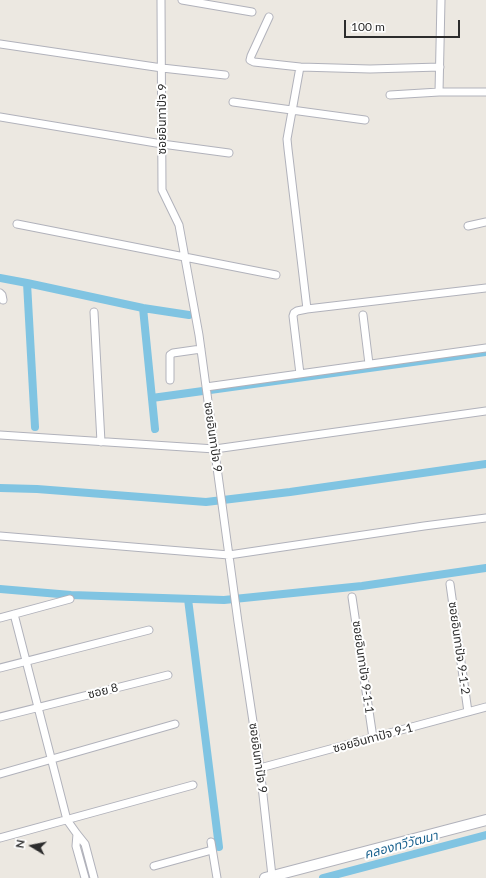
<!DOCTYPE html>
<meta charset="utf-8">
<style>
body{margin:0}
#map{position:relative;width:486px;height:878px;overflow:hidden;background:#ece8e1;font-family:Lato,sans-serif}
canvas{display:block}
.north{position:absolute;left:12px;top:826px;width:40px;height:40px;-webkit-text-stroke:3px #fff;paint-order:stroke;rotate:280deg;font-size:11px;font-weight:700;line-height:16px;text-align:center;color:#2c2c2c}
.north::after{content:'';display:block;margin:auto;width:14px;height:18px;background:#2c2c2c;clip-path:polygon(50% 0,100% 100%,50% 72%,0 100%)}
.scale{position:absolute;left:344px;top:20px;width:116px;height:18px;box-sizing:border-box;border:2px solid #2c2c2c;border-top:0;padding-left:5px;font-size:12px;line-height:14px;white-space:nowrap;color:#2c2c2c;-webkit-text-stroke:3px #fff;paint-order:stroke}
</style>
<div id="map">
<canvas width="486" height="878"></canvas>
<div class="north">N</div>
<div class="scale">100 m</div>
</div>
<script>
const ctx = document.querySelector('canvas').getContext('2d');
ctx.lineJoin = 'round';
const shape = rows => new Path2D(rows.map(r => 'M' + r).join(''));
function strokePath(path, color, width, dash) { ctx.strokeStyle = color; ctx.lineWidth = width; ctx.lineCap = dash ? 'butt' : 'round'; ctx.setLineDash(dash || []); ctx.stroke(path); }
function drawText(font, color, halo, rows, align = 'center') {
  ctx.font = font + ' Lato,"Noto Sans Thai",sans-serif'; ctx.lineWidth = 4; ctx.setLineDash([]); ctx.textBaseline = 'middle'; ctx.strokeStyle = halo; ctx.fillStyle = color; for (const [text, x, y, turn = 0] of rows) {
    ctx.save(); ctx.translate(x, y); ctx.rotate((+turn || 0) * Math.PI / 180); ctx.textAlign = isNaN(turn) ? turn : align; if (halo) ctx.strokeText(text, 0, 0); ctx.fillText(text, 0, 0); ctx.restore();
  }
}
strokePath(shape([
 [0,278,27,283,143,308,189,315],
 [27,283,35,427],
 [143,308,155,429],
 [152,398,486,352],
 [0,488,37,489,206,502,290,492,486,464],
 [0,589,71,595,224,600,362,586,486,568],
 [188,599,219,847],
 [323,878,486,835]
]), '#80c4e2', 8);
const minor = shape([
 [161,0,162,190,179,225,199,335,238,622,260,768,272,876],
 [182,0,252,12],
 [269,17,251,56,250,60,254,62,300,67,370,69,440,67],
 [0,44,162,68,225,75],
 [300,67,287,139,288,149,307,309],
 [439,92,441,0],
 [390,95,439,92,486,92],
 [233,102,365,120],
 [0,117,162,144,229,153],
 [17,224,276,275],
 [468,226,486,222],
 [0,293,2,295,3,300],
 [94,312,101,442],
 [363,315,369,364],
 [300,374,293,316,294,313,297,311,307,309,486,288],
 [170,380,170,355,173,353,201,349],
 [206,387,486,348],
 [0,435,215,449,486,411],
 [0,536,229,555,424,526,486,518],
 [450,584,468,712],
 [352,597,373,738],
 [14,614,67,820,77,834,85,844,94,878],
 [0,618,70,599],
 [0,668,149,630],
 [0,717,168,675],
 [260,768,486,707],
 [0,774,175,724],
 [77,834,76,846,85,878],
 [0,838,193,785],
 [211,842,217,878],
 [154,866,212,850]
]);
const secondary = shape([
 [265,878,486,820]
]);
strokePath(minor, '#b1b2bb', 9);
strokePath(secondary, '#b1b2bb', 12);
strokePath(minor, '#fff', 7);
strokePath(secondary, '#fff', 10);
drawText('12px', '#2c2c2c', '#fff', [
 ["ซอยอินทาปัจ 9",162,119,-90],
 ["ซอยอินทาปัจ 9",213,437,82],
 ["ซอยอินทาปัจ 9-1-2",459,648,82],
 ["ซอยอินทาปัจ 9-1-1",363,667,82],
 ["ซอย 8",103,691,-14],
 ["ซอยอินทาปัจ 9-1",373,738,-15],
 ["ซอยอินทาปัจ 9",258,758,82]
]);
drawText('italic 13px', '#1d6490', '#fff', [
 ["คลองทวีวัฒนา",401,845,-15]
]);
</script>
